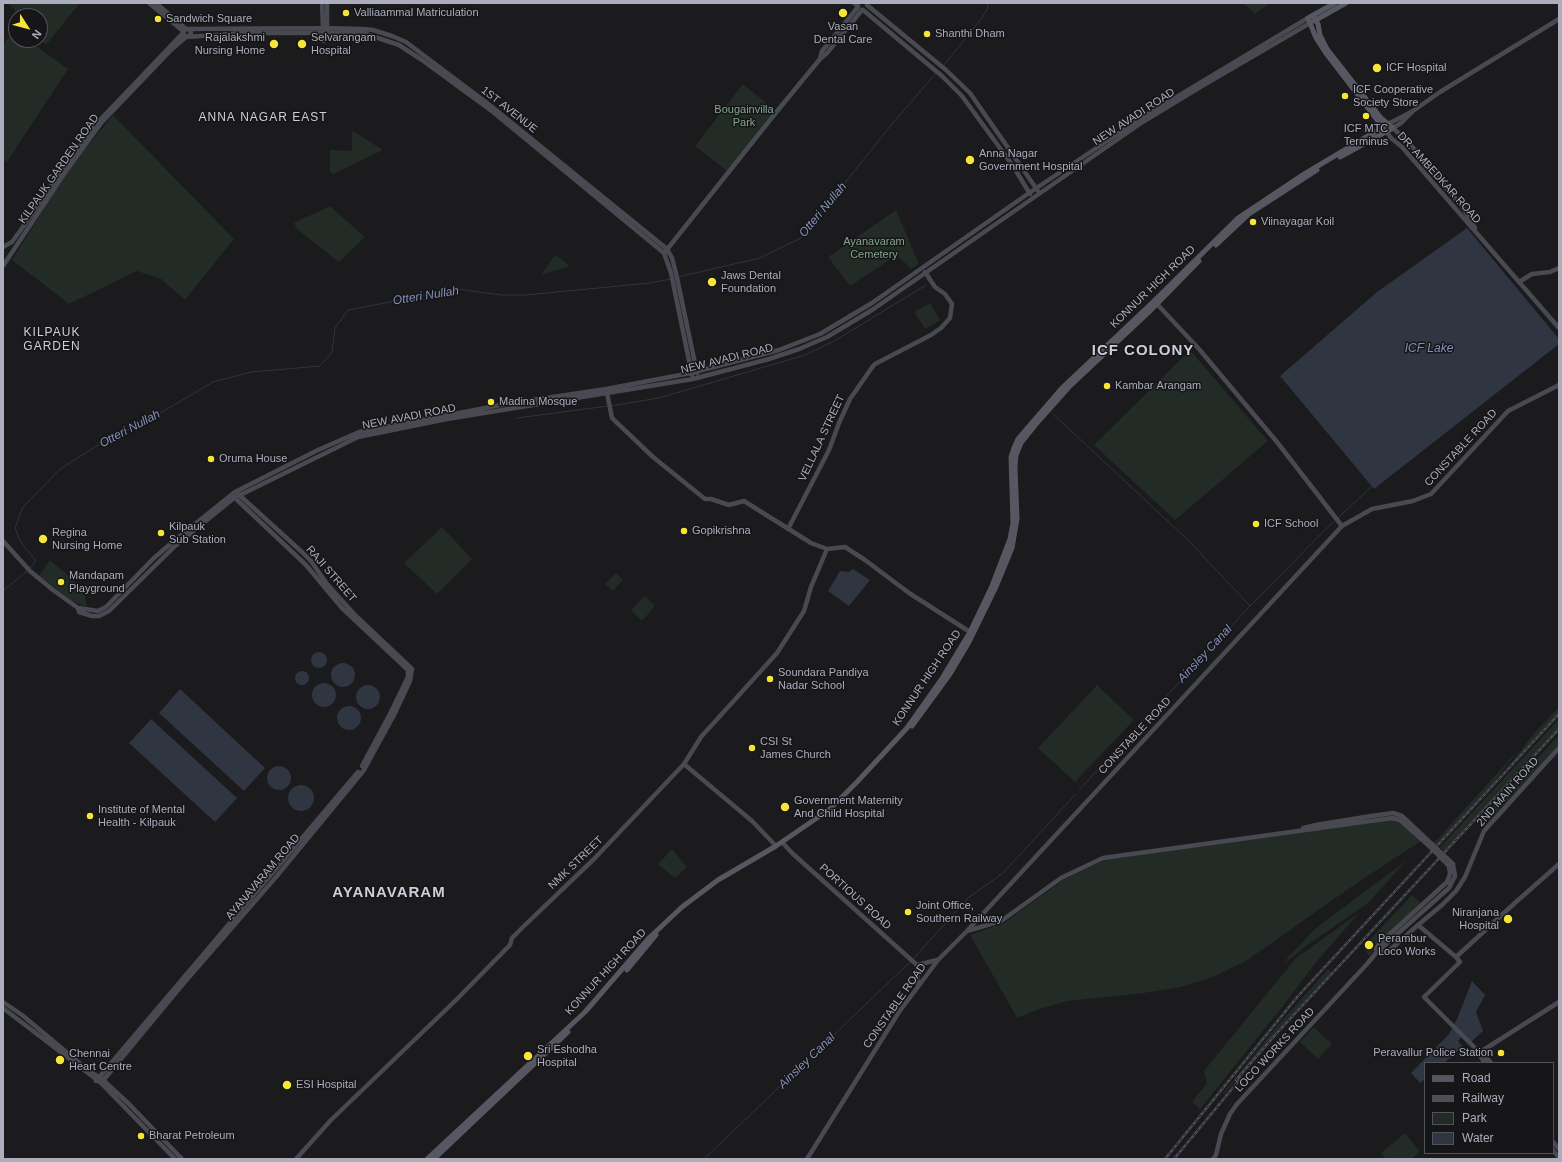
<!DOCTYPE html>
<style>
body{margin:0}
#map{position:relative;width:1562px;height:1162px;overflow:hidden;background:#1b1a1c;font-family:Arial,sans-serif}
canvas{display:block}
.frame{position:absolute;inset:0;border:4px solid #acadbc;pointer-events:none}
.legend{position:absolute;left:1424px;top:1062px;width:130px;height:92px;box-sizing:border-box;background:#161518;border:1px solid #52525a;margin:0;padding:5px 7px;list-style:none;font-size:12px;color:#acadbc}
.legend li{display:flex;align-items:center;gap:8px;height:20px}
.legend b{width:20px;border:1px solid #52525a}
.north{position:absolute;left:8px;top:8px;width:40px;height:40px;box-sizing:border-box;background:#161518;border:1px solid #52525a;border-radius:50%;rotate:126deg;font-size:11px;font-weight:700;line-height:16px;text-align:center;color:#acadbc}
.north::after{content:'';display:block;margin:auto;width:14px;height:18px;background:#f5e539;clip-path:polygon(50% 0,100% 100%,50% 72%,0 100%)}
</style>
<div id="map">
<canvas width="1562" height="1162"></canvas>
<div class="frame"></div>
<ul class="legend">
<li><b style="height:5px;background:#575761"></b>Road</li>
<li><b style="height:5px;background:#4e4e57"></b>Railway</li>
<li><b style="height:11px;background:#222b25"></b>Park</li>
<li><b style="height:11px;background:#2f3541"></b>Water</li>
</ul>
<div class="north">N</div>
</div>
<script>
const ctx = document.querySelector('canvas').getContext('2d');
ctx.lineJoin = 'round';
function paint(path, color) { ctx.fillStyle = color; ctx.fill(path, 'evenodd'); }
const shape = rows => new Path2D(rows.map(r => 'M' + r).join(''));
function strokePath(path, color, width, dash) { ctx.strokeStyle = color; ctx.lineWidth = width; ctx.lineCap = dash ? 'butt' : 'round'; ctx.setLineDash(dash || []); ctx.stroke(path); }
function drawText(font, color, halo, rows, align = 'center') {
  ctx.font = font + ' Arial,sans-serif'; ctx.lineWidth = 3; ctx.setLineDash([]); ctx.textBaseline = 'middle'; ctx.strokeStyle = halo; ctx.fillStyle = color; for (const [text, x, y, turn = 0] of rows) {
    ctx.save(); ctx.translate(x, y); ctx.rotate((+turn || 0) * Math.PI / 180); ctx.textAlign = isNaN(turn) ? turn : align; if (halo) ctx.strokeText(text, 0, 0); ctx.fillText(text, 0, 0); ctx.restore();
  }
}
paint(shape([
 [8,3,80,3,46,45,40,39,40,16,20,16],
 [1243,3,1270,3,1255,14],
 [16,28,16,40,28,40,68,69,7,162,3,159,3,44],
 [743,84,775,110,727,171,695,146],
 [113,115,234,239,185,300,161,279,137,271,69,304,12,260,68,170],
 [352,130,383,150,333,174,330,172,330,150,352,151],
 [330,206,365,237,339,262,297,229,294,223],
 [896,210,919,264,911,269,897,255,850,286,828,257],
 [556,255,570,266,541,275,555,255],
 [930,303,940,320,925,329,914,312],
 [1190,350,1268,441,1175,520,1094,445],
 [442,527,472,559,437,594,404,563],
 [50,560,83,588,87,607,72,601,39,576],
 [616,573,623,580,613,591,605,584],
 [645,596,655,606,642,621,631,610],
 [1097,685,1134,720,1075,782,1038,748],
 [1559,707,1559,713,1506,770,1534,733],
 [1559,719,1559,727,1445,852,1440,847],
 [1559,735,1559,746,1485,828,1479,822],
 [1520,748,1493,784,1436,845,1434,843],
 [1392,819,1398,821,1405,827,1421,841,1357,883,1246,961,1213,977,1181,987,1144,993,1068,1001,1039,1009,1017,1018,970,935,1004,923,1063,880,1105,860],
 [672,849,687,867,675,878,658,864],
 [1407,860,1368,903,1306,946,1285,963,1288,957,1316,928],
 [1412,895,1421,903,1375,945,1373,952,1369,956,1363,947],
 [1360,912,1317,961,1279,1011,1200,1109,1192,1102,1207,1083,1204,1071,1295,959],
 [1328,969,1332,972,1279,1029,1224,1094,1223,1093,1278,1025],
 [1314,1027,1332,1044,1318,1059,1300,1042],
 [1405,1133,1420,1152,1411,1159,1386,1159,1381,1153]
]), '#222b25');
paint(shape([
 [1467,228,1559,339,1559,344,1374,489,1280,376,1377,292],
 [853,569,870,580,849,606,828,591,840,571,849,572],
 '311 660a8 8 0 1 1 16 0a8 8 0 1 1-16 0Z',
 '331 675a12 12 0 1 1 24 0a12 12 0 1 1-24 0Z',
 '295 678a7 7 0 1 1 14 0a7 7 0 1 1-14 0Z',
 '312 695a12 12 0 1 1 24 0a12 12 0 1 1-24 0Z',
 '356 697a12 12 0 1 1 24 0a12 12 0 1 1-24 0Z',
 [180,689,265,768,244,791,159,713],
 '337 718a12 12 0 1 1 24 0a12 12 0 1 1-24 0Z',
 [151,719,237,798,215,822,129,743],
 '267 778a12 12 0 1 1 24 0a12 12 0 1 1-24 0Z',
 '288 798a13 13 0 1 1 26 0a13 13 0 1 1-26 0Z',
 [1472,981,1485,995,1476,1012,1483,1031,1471,1042,1464,1034,1458,1041,1463,1047,1444,1063,1425,1063,1425,1079,1420,1083,1411,1073,1449,1034,1457,1019]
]), '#2f3541');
strokePath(shape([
 [944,65,982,18,988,8,987,3],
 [678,277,760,258,801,238,892,124,936,73],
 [611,406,659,398,805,355,836,340,926,285],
 [1053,414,1190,542,1250,606],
 [517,418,608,406],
 [1339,517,1371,487],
 [29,569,36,561,20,541,15,528,23,507,60,469,114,435,140,425,213,382,251,372,320,366,332,352,335,328,348,310,458,289,501,295,526,295,650,283,671,279],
 [3,591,27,571],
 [1079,790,1250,606,1334,521],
 [914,958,968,898,1003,873,1075,795],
 [704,1159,910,962]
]), '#2f3541', 1);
strokePath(shape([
 [149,3,183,31],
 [156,3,186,29],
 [322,3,323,29],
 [854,3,858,6],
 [867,5,946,70,970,93,1038,191],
 [863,10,942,76,962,96,1013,166,1030,194],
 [189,29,322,28,363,29,373,30,392,36,406,42,491,106,667,249,672,258,676,273,697,373],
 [189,36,191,33,190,30,187,29,185,29,183,33,186,37,245,33,363,33,399,45,422,60,493,112,664,253,671,273,692,375],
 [324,41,327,32,327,3],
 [820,59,822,51,858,7],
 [1413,111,1401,123,1393,128,1409,143,1463,208,1475,228],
 [1388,124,1413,111,1440,92,1559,19],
 [1386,131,1391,138,1402,147,1559,328],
 [3,247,12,242,20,231,64,167,98,122,183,33],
 [665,252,778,110,820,59,827,53,862,10],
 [3,266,64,174,102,122,172,49,186,37],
 [1519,282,1532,274,1550,272,1559,268],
 [1157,304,1199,349,1277,442,1342,526],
 [607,393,612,418,653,457,705,499,711,499,729,505,744,501,811,543,827,549,845,547,865,560,909,593,970,632],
 [233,496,306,565,342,608,408,670,408,677,390,714,362,766],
 [788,529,829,450,839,423,850,399,873,366,875,364,931,335,941,328,950,318,952,304,945,294,935,287,925,272],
 [3,541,30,571,53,590,78,608,79,612,92,616,99,616,109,611,175,546,234,498,358,437,447,419,693,379,769,359,799,349,827,337,872,310,1141,123,1202,86,1310,23],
 [78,608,98,611,106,607,154,558,175,540,235,492,318,450,359,432,506,404,606,389,691,373,779,350,820,334,872,303,1029,193,1140,119,1308,18],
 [684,764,752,821,776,846],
 [1303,828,1316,825,1371,816],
 [782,842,792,853,917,965,918,987],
 [1418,925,1442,905,1456,891,1465,877,1484,831,1559,748],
 [967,931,1001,921,1061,878,1103,858,1392,818,1400,820,1427,844],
 [1377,947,1382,951,1386,952,1391,949,1418,925,1456,957,1460,962,1424,997,1476,1049,1481,1051,1491,1063],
 [1376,949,1379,944,1447,882,1450,874,1449,866],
 [1456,957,1516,902,1559,864],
 [917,965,937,960],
 [3,1002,22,1015,83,1066,103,1080,129,1104,182,1159],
 [3,1008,101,1083,175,1159],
 [1477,1052,1485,1063],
 [1477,1054,1559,1002],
 [96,1081,358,772],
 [101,1083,183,984,276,877,364,770,394,715,410,681,412,669,355,615,327,584,311,561,302,552,237,493],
 [1553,1142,1559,1149],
 [1553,1150,1559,1158],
 [296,1159,331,1120,456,1000,510,945,512,938,524,926,594,859,684,764,701,737,777,653,804,611,811,587,827,549],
 [807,1159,899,1012,938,960,966,932,1342,526,1372,509,1413,501,1431,494,1508,411,1559,385],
 [1213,1159,1216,1155,1221,1134,1230,1114,1237,1104,1367,964,1376,953,1449,888,1455,876,1453,864]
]), '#494952', 4.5);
strokePath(shape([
 [1335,3,1308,18,1316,38,1325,52,1384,129],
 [1313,15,1318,24,1320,35,1327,49,1381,118,1393,128,1340,157],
 [1314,21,1346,3],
 [1216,245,1249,214,1317,170],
 [912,726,950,674,969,642,995,589,1012,548,1017,519,1015,467,1016,455,1021,443,1037,423,1069,387,1148,313,1199,261],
 [627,970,656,935],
 [427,1159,585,1012,649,938,682,907,718,880,776,846,830,809,857,782,907,728,941,680,970,632,992,586,1010,539,1013,523,1011,457,1014,448,1018,439,1063,387,1154,301,1238,218,1301,176,1388,124],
 [434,1159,568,1032]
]), '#575761', 5);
const rail = shape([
 [1236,1080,1276,1034,1559,729],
 [1165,1159,1298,996,1559,714],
 [1174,1159,1241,1078]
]);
strokePath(rail, '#4e4e57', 2.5);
strokePath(rail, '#161518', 1, [3]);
strokePath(shape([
 [1371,816,1393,813,1402,816,1453,864],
 [1427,844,1449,866]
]), '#494952', 4.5);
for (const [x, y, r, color] of [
 [346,13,4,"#f5e539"],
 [843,13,5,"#f5e539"],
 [158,19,4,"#f5e539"],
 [927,34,4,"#f5e539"],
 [274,44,5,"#f5e539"],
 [302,44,5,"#f5e539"],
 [1377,68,5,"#f5e539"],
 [1345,96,4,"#f5e539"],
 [1366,116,4,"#f5e539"],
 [970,160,5,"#f5e539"],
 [1253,222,4,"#f5e539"],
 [712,282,5,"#f5e539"],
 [1107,386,4,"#f5e539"],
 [491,402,4,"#f5e539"],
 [211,459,4,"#f5e539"],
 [1256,524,4,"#f5e539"],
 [684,531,4,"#f5e539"],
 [161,533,4,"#f5e539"],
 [43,539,5,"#f5e539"],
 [61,582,4,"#f5e539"],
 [770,679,4,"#f5e539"],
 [752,748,4,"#f5e539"],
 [785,807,5,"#f5e539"],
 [90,816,4,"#f5e539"],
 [908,912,4,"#f5e539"],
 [1508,919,5,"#f5e539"],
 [1369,945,5,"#f5e539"],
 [1501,1053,4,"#f5e539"],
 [528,1056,5,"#f5e539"],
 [60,1060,5,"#f5e539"],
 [287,1085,5,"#f5e539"],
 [141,1136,4,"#f5e539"]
]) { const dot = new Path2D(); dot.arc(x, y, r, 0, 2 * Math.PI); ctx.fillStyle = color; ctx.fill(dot); strokePath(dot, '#161518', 1.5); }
drawText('11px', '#acadbc', '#161518', [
 ["Valliaammal Matriculation",354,13],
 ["Sandwich Square",166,19],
 ["Vasan",843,27,"center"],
 ["Dental Care",843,40,"center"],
 ["Shanthi Dham",935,34],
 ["Rajalakshmi",265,38,"right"],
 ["Nursing Home",265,51,"right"],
 ["Selvarangam",311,38],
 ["Hospital",311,51],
 ["ICF Hospital",1386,68],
 ["ICF Cooperative",1353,90],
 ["Society Store",1353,103],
 ["ICF MTC",1366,129,"center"],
 ["Terminus",1366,142,"center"],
 ["Anna Nagar",979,154],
 ["Government Hospital",979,167],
 ["Viinayagar Koil",1261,222],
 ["Jaws Dental",721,276],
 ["Foundation",721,289],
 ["Kambar Arangam",1115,386],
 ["Madina Mosque",499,402],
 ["Oruma House",219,459],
 ["ICF School",1264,524],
 ["Kilpauk",169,527],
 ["Sub Station",169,540],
 ["Gopikrishna",692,531],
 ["Regina",52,533],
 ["Nursing Home",52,546],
 ["Mandapam",69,576],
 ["Playground",69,589],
 ["Soundara Pandiya",778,673],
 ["Nadar School",778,686],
 ["CSI St",760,742],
 ["James Church",760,755],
 ["Government Maternity",794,801],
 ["And Child Hospital",794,814],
 ["Institute of Mental",98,810],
 ["Health - Kilpauk",98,823],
 ["Joint Office,",916,906],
 ["Southern Railway",916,919],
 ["Niranjana",1499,913,"right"],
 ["Hospital",1499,926,"right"],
 ["Perambur",1378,939],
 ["Loco Works",1378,952],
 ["Sri Eshodha",537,1050],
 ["Hospital",537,1063],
 ["Peravallur Police Station",1493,1053,"right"],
 ["Chennai",69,1054],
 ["Heart Centre",69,1067],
 ["ESI Hospital",296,1085],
 ["Bharat Petroleum",149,1136]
], 'left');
drawText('11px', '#acadbc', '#161518', [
 ["1ST AVENUE",509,110,38],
 ["NEW AVADI ROAD",1134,117,-33],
 ["KILPAUK GARDEN ROAD",59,169,-55],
 ["DR. AMBEDKAR ROAD",1439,178,48],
 ["KONNUR HIGH ROAD",1153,287,-44],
 ["NEW AVADI ROAD",727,359,-14],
 ["NEW AVADI ROAD",409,417,-11],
 ["VELLALA STREET",822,438,-65],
 ["CONSTABLE ROAD",1461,448,-47],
 ["RAJI STREET",331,574,49],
 ["KONNUR HIGH ROAD",927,678,-56],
 ["CONSTABLE ROAD",1135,736,-47],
 ["2ND MAIN ROAD",1508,792,-49],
 ["NMK STREET",576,863,-44],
 ["AYANAVARAM ROAD",263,877,-50],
 ["PORTIOUS ROAD",855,897,42],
 ["KONNUR HIGH ROAD",606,972,-47],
 ["CONSTABLE ROAD",895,1006,-55],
 ["LOCO WORKS ROAD",1275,1050,-47]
]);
drawText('11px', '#83a78e', '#161518', [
 ["Bougainvilla",744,110],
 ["Park",744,123],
 ["Ayanavaram",874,242],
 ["Cemetery",874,255]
]);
ctx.letterSpacing = '1px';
drawText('12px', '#ceced8', '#161518', [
 ["ANNA NAGAR EAST",263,118],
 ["KILPAUK",52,333],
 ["GARDEN",52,347]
]);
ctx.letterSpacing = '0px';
drawText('italic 12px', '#8492b7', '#161518', [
 ["Otteri Nullah",823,210,-50],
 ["Otteri Nullah",426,296,-9],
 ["ICF Lake",1429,349],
 ["Otteri Nullah",130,429,-28],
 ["Ainsley Canal",1205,654,-47],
 ["Ainsley Canal",807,1061,-44]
]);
ctx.letterSpacing = '1px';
drawText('bold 15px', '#ceced8', '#161518', [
 ["ICF COLONY",1143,351],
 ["AYANAVARAM",389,893]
]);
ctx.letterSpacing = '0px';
</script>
